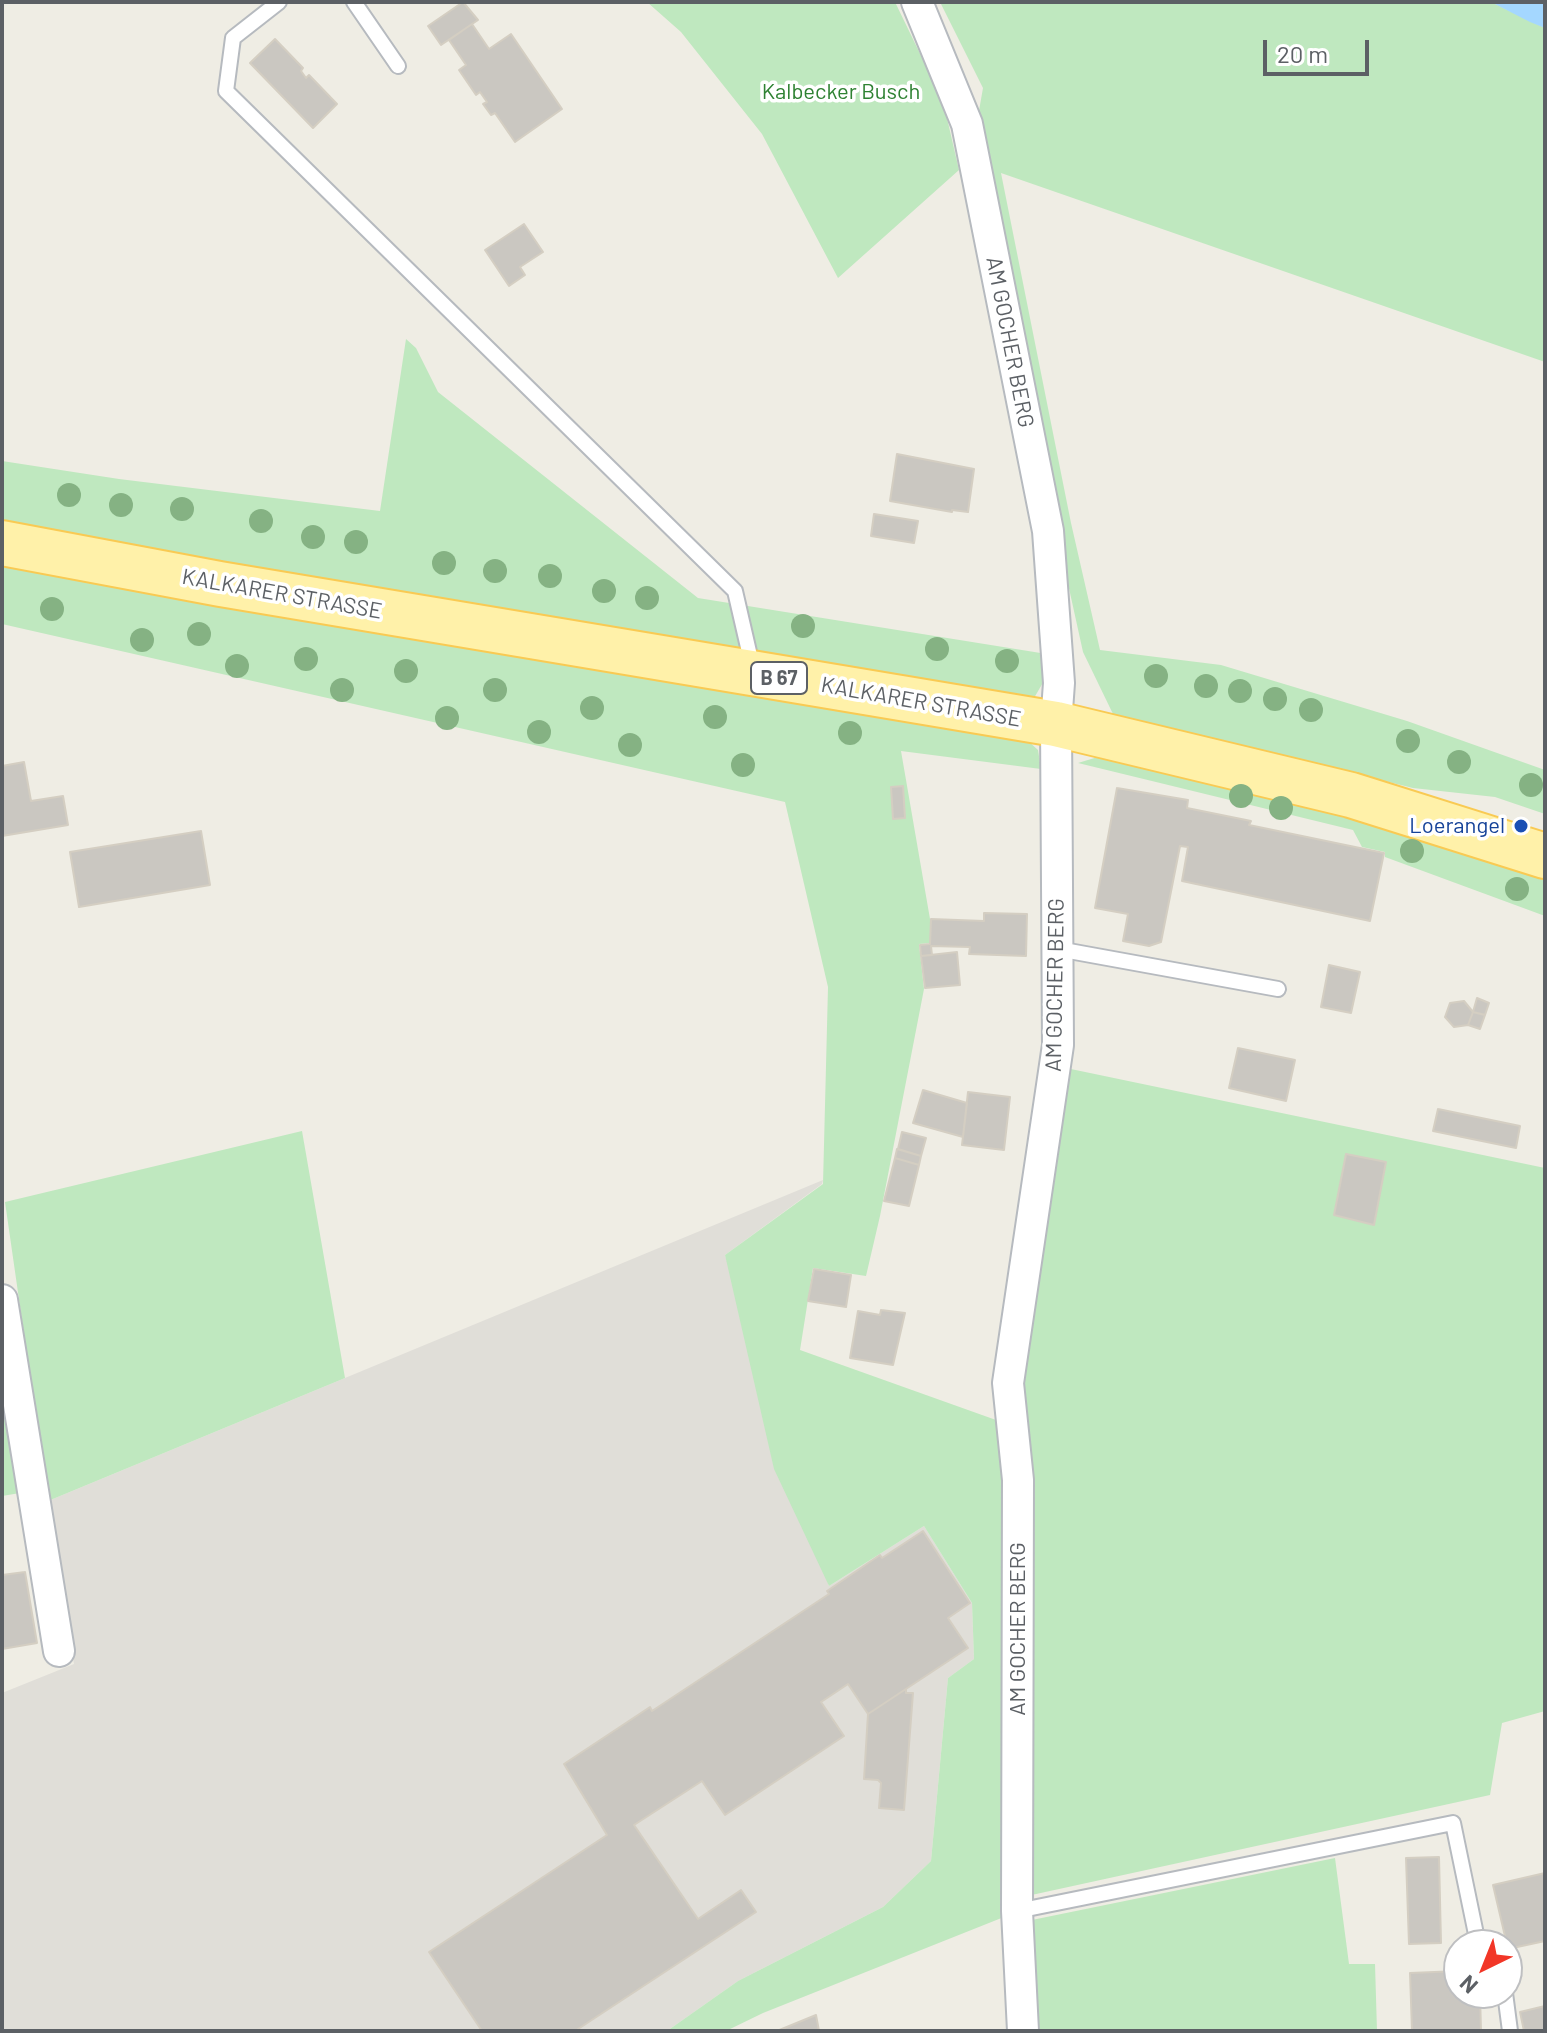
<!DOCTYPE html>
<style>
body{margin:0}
#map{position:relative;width:1547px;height:2033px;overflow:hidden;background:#efede4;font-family:Barlow,sans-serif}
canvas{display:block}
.frame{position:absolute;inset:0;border:4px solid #5c6065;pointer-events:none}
.north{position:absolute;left:1443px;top:1929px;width:80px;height:80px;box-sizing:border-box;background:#fff;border:2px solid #bebfc1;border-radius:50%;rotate:223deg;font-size:22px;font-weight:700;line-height:32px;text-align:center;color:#5c6065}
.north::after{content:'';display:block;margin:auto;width:28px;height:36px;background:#f23627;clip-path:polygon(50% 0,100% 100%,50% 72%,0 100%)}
.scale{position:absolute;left:1263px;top:40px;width:106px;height:36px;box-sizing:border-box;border:4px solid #5c6065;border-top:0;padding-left:10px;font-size:24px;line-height:28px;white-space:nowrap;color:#5c6065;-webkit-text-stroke:6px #fff;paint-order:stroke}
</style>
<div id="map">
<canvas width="1547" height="2033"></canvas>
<div class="frame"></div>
<div class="north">N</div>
<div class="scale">20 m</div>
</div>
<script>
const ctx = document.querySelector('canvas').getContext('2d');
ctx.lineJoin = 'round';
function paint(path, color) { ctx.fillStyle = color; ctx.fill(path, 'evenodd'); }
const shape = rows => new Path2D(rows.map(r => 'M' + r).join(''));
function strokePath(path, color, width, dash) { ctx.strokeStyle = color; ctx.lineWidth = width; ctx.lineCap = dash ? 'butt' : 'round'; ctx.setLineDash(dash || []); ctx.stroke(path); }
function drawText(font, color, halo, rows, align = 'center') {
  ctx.font = font + ' Barlow,sans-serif'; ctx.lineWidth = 7; ctx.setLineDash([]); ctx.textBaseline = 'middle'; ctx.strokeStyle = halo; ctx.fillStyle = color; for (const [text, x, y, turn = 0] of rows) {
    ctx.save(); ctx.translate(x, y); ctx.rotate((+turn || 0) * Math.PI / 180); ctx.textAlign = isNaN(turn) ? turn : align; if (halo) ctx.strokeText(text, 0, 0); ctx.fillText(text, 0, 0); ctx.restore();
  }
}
paint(shape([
 [823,1180,822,1184,725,1255,829,1586,924,1526,972,1603,974,1659,948,1678,931,1861,883,1907,738,1981,667,2031,2,2031,2,1693,74,1664,48,1501]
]), '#e0ded8');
paint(shape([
 [647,2,895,2,943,101,959,170,838,278,762,134,681,32],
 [940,2,1491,2,1545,28,1545,362,1001,173,1071,523,1100,650,1221,665,1407,721,1545,770,1545,814,1495,797,1413,788,1113,714,1083,652,1014,338,977,122,983,88],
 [406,339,416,348,438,392,698,598,1053,655,1048,674,1034,698,187,555,2,521,2,461,119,479,380,511],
 [2,566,478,650,1027,740,1038,750,1041,769,901,751,930,919,930,943,919,944,924,989,880,1216,866,1276,813,1268,800,1350,996,1420,1005,1478,1009,1915,763,2013,726,2031,667,2031,738,1981,883,1907,931,1861,948,1678,974,1659,972,1603,924,1526,829,1586,774,1469,725,1255,823,1184,828,987,785,802,2,624],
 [1101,756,1351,815,1545,875,1545,916,1385,857,1385,852,1362,847,1353,830,1078,763],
 [1066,1068,1545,1168,1545,1711,1502,1723,1490,1795,1027,1896,1034,1549,1021,1377,1025,1330,1059,1151],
 [302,1131,345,1378,48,1501,5,1202],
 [2,1341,26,1492,2,1496],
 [1335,1858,1349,1964,1375,1964,1377,2031,1030,2031,1027,1921]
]), '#bfe8bf');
paint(shape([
 [1491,2,1545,2,1545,28,1530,22]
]), '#a4d7ff');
const building = shape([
 [463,2,478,20,441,45,428,26,463,2],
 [472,24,489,49,511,34,562,109,515,142,495,113,491,115,483,104,487,102,480,92,476,95,459,70,466,65,449,40,472,24],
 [275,39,303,68,301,71,306,78,309,75,337,104,313,128,250,63,275,39],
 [524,224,543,252,520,267,525,275,509,286,485,250,524,224],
 [897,454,974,469,968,512,952,510,952,512,890,501,897,454],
 [874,514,918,521,914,543,871,536,874,514],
 [24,762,31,801,63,796,68,825,2,836,2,766,24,762],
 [903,786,905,818,893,819,891,787,903,786],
 [1117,788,1188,800,1187,808,1251,821,1249,825,1384,853,1370,921,1182,881,1188,847,1180,846,1161,942,1149,946,1123,941,1128,914,1095,908,1117,788],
 [201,831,210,885,79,907,70,852,201,831],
 [984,913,1027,914,1026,956,969,954,970,947,931,946,932,955,921,956,920,945,930,944,931,919,984,921,984,913],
 [957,952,960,985,925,988,921,956,957,952],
 [1329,965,1360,972,1351,1013,1321,1007,1329,965],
 [1477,998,1489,1003,1485,1015,1473,1012,1477,998],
 [1464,1001,1473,1012,1468,1025,1454,1027,1445,1017,1450,1003,1464,1001],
 [1473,1012,1485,1015,1480,1029,1468,1025,1473,1012],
 [1238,1048,1295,1060,1286,1101,1229,1088,1238,1048],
 [923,1090,967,1103,963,1137,913,1123,923,1090],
 [968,1092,1010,1097,1004,1150,962,1145,968,1092],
 [1438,1109,1520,1126,1516,1148,1433,1131,1438,1109],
 [902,1132,926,1138,921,1156,898,1149,902,1132],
 [897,1149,921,1156,919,1165,895,1158,897,1149],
 [1346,1154,1386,1162,1374,1225,1334,1215,1346,1154],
 [895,1158,919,1165,909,1206,884,1201,895,1158],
 [814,1269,851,1275,846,1307,808,1301,814,1269],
 [881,1310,905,1313,893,1365,850,1358,858,1311,880,1315,881,1310],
 [923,1531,970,1603,948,1618,968,1648,868,1714,848,1684,821,1702,844,1736,725,1815,702,1781,634,1825,698,1919,741,1890,756,1912,575,2031,482,2031,429,1952,607,1835,564,1764,650,1707,652,1711,829,1594,827,1591,880,1555,882,1558,923,1531],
 [25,1572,37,1643,2,1649,2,1575,25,1572],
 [906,1689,906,1693,913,1693,904,1810,879,1808,881,1783,878,1780,864,1779,868,1714,906,1689],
 [1439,1857,1441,1943,1409,1944,1406,1858,1439,1857],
 [1545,1873,1545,1941,1508,1949,1493,1885,1545,1873],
 [1459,1971,1459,1993,1480,1993,1481,2031,1412,2031,1410,1973,1459,1971],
 [1545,2006,1545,2031,1524,2031,1520,2012,1545,2006],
 [816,2015,819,2031,777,2031,816,2015]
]);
paint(building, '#cac7c1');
strokePath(building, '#d4cec2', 2);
const service = shape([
 [279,2,233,38,226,91,735,591,753,669],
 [354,2,398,66],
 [1058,949,1278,989],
 [1017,1911,1453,1823,1477,1939,1481,1945],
 [1505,1993,1510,2031]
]);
const minor = shape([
 [917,2,967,124,1048,531,1059,683,1056,724,1058,1045,1008,1383,1018,1480,1017,1911,1023,2031],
 [2,1300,59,1651]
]);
const primary = shape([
 [2,543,220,584,1056,724,1351,795,1545,856]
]);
strokePath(service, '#b6babf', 18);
strokePath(minor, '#b6babf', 34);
strokePath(primary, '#f9ca53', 48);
strokePath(service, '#fff', 14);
strokePath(minor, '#fff', 30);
strokePath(primary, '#fff1a9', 44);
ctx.fillStyle = '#85b283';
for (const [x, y] of [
 [69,495],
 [121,505],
 [182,509],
 [261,521],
 [313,537],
 [356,542],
 [444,563],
 [495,571],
 [550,576],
 [604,591],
 [647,598],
 [52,609],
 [803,626],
 [199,634],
 [142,640],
 [937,649],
 [306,659],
 [1007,661],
 [237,666],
 [406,671],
 [1156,676],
 [1206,686],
 [342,690],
 [495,690],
 [1240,691],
 [1275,699],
 [592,708],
 [1311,710],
 [715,717],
 [447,718],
 [539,732],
 [850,733],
 [1408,741],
 [630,745],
 [1459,762],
 [743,765],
 [1531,785],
 [1241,796],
 [1281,808],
 [1412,851],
 [1517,889]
]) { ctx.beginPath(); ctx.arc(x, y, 12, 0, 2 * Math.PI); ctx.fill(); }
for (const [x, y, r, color] of [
 [1521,826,8,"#1a4fb4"]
]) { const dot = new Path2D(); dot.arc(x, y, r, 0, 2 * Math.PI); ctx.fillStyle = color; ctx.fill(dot); strokePath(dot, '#fff', 3); }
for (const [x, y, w] of [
 [779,678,56]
]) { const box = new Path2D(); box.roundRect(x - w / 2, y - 16, w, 32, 6); ctx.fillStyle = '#fff'; ctx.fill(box); strokePath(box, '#5c6065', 2); }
drawText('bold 20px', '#5c6065', null, [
 ["B 67",779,678]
]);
drawText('22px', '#2f8233', '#fff', [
 ["Kalbecker Busch",841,92]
]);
drawText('22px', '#5c6065', '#fff', [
 ["AM GOCHER BERG",1010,342,79],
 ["KALKARER STRASSE",282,594,10],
 ["KALKARER STRASSE",921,702,10],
 ["AM GOCHER BERG",1055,985,-89],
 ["AM GOCHER BERG",1018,1629,-90]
]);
drawText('22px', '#164399', '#fff', [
 ["Loerangel",1505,826]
], 'right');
</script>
